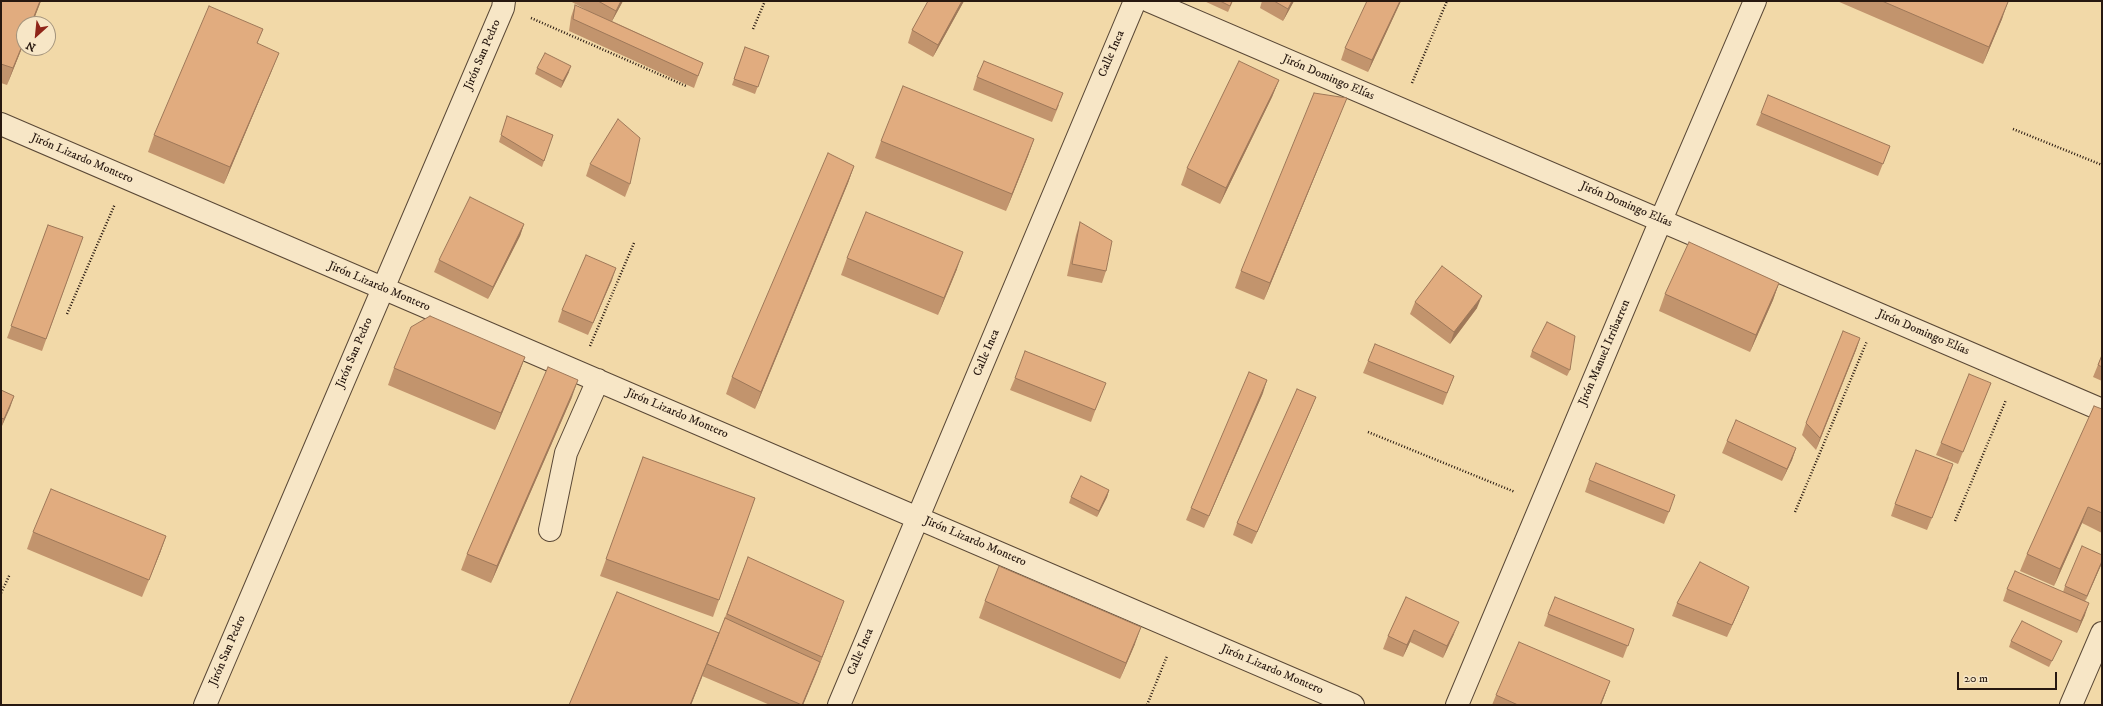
<!DOCTYPE html>
<meta charset="utf-8">
<style>
body{margin:0}
#map{position:relative;width:2103px;height:706px;overflow:hidden;background:#f2d9a8;font-family:"IM FELL DW Pica",serif}
canvas{display:block}
.frame{position:absolute;inset:0;border:2px solid #271810;pointer-events:none}
.north{position:absolute;left:16px;top:16px;width:40px;height:40px;box-sizing:border-box;background:#f7e6c6;border:1px solid #a4947d;border-radius:50%;rotate:207deg;font-size:11px;font-weight:700;line-height:16px;text-align:center;color:#271810}
.north::after{content:'';display:block;margin:auto;width:14px;height:18px;background:#8f2418;clip-path:polygon(50% 0,100% 100%,50% 72%,0 100%)}
.scale{position:absolute;left:1957px;top:672px;width:100px;height:18px;box-sizing:border-box;border:2px solid #271810;border-top:0;padding-left:5px;font-size:12px;line-height:14px;white-space:nowrap;color:#271810;-webkit-text-stroke:3px #f7e6c6;paint-order:stroke}
</style>
<div id="map">
<canvas width="2103" height="706"></canvas>
<div class="frame"></div>
<div class="north">N</div>
<div class="scale">20 m</div>
</div>
<script>
const ctx = document.querySelector('canvas').getContext('2d');
ctx.lineJoin = 'round';
const shape = rows => new Path2D(rows.map(r => 'M' + r).join(''));
function strokePath(path, color, width, dash) { ctx.strokeStyle = color; ctx.lineWidth = width; ctx.lineCap = dash ? 'butt' : 'round'; ctx.setLineDash(dash || []); ctx.stroke(path); }
function paint(path, color) { ctx.fillStyle = color; ctx.fill(path, 'evenodd'); }
function drawText(font, color, halo, rows, align = 'center') {
  ctx.font = font + ' "IM FELL DW Pica",serif'; ctx.lineWidth = 4; ctx.setLineDash([]); ctx.textBaseline = 'middle'; ctx.strokeStyle = halo; ctx.fillStyle = color; for (const [text, x, y, turn = 0] of rows) {
    ctx.save(); ctx.translate(x, y); ctx.rotate((+turn || 0) * Math.PI / 180); ctx.textAlign = isNaN(turn) ? turn : align; if (halo) ctx.strokeText(text, 0, 0); ctx.fillText(text, 0, 0); ctx.restore();
  }
}
const minor = shape([
 [1149,1,2102,410],
 [1,124,1353,705],
 [550,530,566,453,598,380],
 [205,705,503,8,504,1],
 [839,705,1135,1],
 [1457,705,1661,220,1755,1],
 [2071,705,2102,633]
]);
strokePath(minor, '#5a4836', 24);
strokePath(shape([
 [531,18,686,86],
 [753,29,765,1],
 [1412,83,1447,1],
 [2013,129,2102,165],
 [67,314,115,204],
 [590,346,634,243],
 [1368,432,1515,492],
 [1795,512,1867,341],
 [1955,521,2006,400],
 [1,593,10,574],
 [1147,705,1167,656]
]), '#271810', 2.5, [1, 2]);
strokePath(minor, '#f7e6c6', 22);
paint(shape([
 [1,1,41,1,32,24,24,24,24,43,7,85,1,83],
 [570,1,623,1,612,21,703,63,694,88,569,31,571,17,575,5,592,13],
 [928,1,964,1,933,57,908,43,912,30],
 [1204,1,1233,1,1228,12],
 [1262,1,1294,1,1283,21,1260,8],
 [1401,1,1368,72,1341,60,1345,48],
 [1837,1,2006,1,2002,19,1983,64],
 [263,29,257,44,272,70,224,184,148,152,154,135],
 [745,47,769,56,755,94,732,85],
 [537,68,569,72,561,88,535,74],
 [977,77,1059,105,1052,122,973,90],
 [1279,80,1272,97,1220,204,1181,185,1187,168],
 [1761,113,1890,146,1878,176,1756,125],
 [1340,115,1264,300,1235,288,1241,271],
 [507,116,553,135,542,167,499,142],
 [1034,139,1028,156,1006,211,875,158,881,141],
 [590,164,630,184,625,197,586,176],
 [854,166,848,183,755,409,726,394,732,377],
 [1080,222,1106,271,1102,283,1067,276,1076,235],
 [524,224,520,236,488,299,434,272,439,260],
 [48,225,83,237,42,351,7,338],
 [847,258,957,269,938,315,841,275],
 [612,280,588,335,558,322,562,310],
 [1779,283,1773,300,1750,352,1659,311,1665,294],
 [1415,302,1477,308,1450,344,1410,314],
 [1860,338,1856,350,1816,450,1802,435,1806,423],
 [1532,351,1570,370,1567,376,1530,357],
 [2102,355,2102,381,2093,377],
 [525,357,519,373,495,430,388,385,394,368],
 [1368,361,1454,376,1443,405,1363,373],
 [1015,378,1101,395,1091,422,1010,390],
 [1991,383,1958,464,1936,455,1941,443],
 [1,390,14,396,1,428],
 [1263,393,1204,528,1186,520,1191,508],
 [572,397,491,583,461,570,467,554],
 [1316,397,1311,409,1252,544,1233,535,1237,523],
 [2102,409,2102,533,2082,523,2054,586,2020,571,2027,554],
 [1727,441,1796,448,1792,460,1782,481,1722,453],
 [643,457,755,498,713,617,600,576],
 [1949,477,1927,530,1891,516,1895,504],
 [1589,480,1671,507,1664,524,1585,492],
 [1109,490,1107,497,1097,517,1069,503,1071,497],
 [33,532,166,536,160,553,142,597,27,549],
 [748,557,838,618,803,705,770,705,702,676,703,675,691,705,569,705,719,633],
 [2102,563,2085,601,2085,615,2077,633,2003,601,2007,589,2063,592,2065,586],
 [1749,587,1744,599,1727,637,1672,616,1677,603],
 [1406,597,1454,634,1443,658,1410,642,1403,657,1383,649,1388,636],
 [985,601,1135,644,1120,679,979,618],
 [1548,614,1634,629,1623,658,1544,626],
 [2011,641,2062,641,2049,667,2009,647],
 [1610,681,1601,705,1492,705,1496,695]
]), '#c2946d');
paint(shape([
 [40,1,41,1,32,24,31,24],
 [621,1,623,1,611,23,616,11],
 [962,1,964,1,933,57,938,45],
 [1292,1,1294,1,1283,21,1288,9],
 [1400,1,1401,1,1368,72,1372,60],
 [2008,2,2002,19,1983,64,1989,47],
 [24,41,24,43,7,85,13,68],
 [279,53,272,70,224,184,230,167],
 [571,66,569,72,561,88,563,81],
 [1279,80,1272,97,1220,204,1226,188],
 [1347,98,1340,115,1264,300,1270,283],
 [1034,139,1028,156,1006,211,1012,194],
 [854,166,848,183,755,409,761,392],
 [524,224,520,236,488,299,493,287],
 [963,252,957,269,938,315,944,298],
 [616,268,612,280,588,335,593,323],
 [1779,283,1773,300,1750,352,1756,335],
 [1482,296,1477,308,1450,344,1454,332],
 [1860,338,1856,350,1816,450,1820,438],
 [525,357,519,373,495,430,501,413],
 [578,380,572,397,491,583,497,566],
 [1267,380,1263,393,1204,528,1209,516],
 [14,396,10,408,1,428,4,419],
 [1316,397,1311,409,1252,544,1257,532],
 [1796,448,1792,460,1782,481,1787,469],
 [1109,490,1107,497,1097,517,1099,511],
 [2088,507,2082,523,2054,586,2060,569],
 [166,536,160,553,142,597,149,580],
 [2102,561,2102,563,2085,602,2087,596],
 [1749,587,1744,599,1727,637,1732,625],
 [844,601,816,674,803,705,802,705,820,662],
 [2089,603,2085,615,2077,633,2081,621],
 [1459,622,1454,634,1443,658,1447,646],
 [1141,627,1135,644,1120,679,1126,663],
 [1414,630,1410,642,1403,657,1407,645],
 [719,633,691,705,690,705],
 [1610,681,1601,705,1600,705]
]), '#9e7859');
const building = shape([
 [1,1,40,1,31,24,24,24,24,41,13,68,1,64,1,1],
 [598,1,621,1,616,11,598,1],
 [928,1,962,1,938,45,912,30,928,1],
 [1220,1,1232,1,1230,6,1220,1],
 [1274,1,1292,1,1288,9,1274,1],
 [1367,1,1400,1,1372,60,1345,48,1367,1],
 [1882,1,2006,1,2008,2,1989,47,1882,1],
 [575,5,703,63,698,76,573,19,575,5],
 [209,6,263,29,257,43,279,53,230,167,154,135,209,6],
 [745,47,769,56,758,87,734,79,745,47],
 [545,53,571,66,563,81,537,68,545,53],
 [984,61,1063,93,1056,110,977,77,984,61],
 [1239,61,1279,80,1226,188,1187,168,1239,61],
 [903,86,1034,139,1012,194,881,141,903,86],
 [1314,93,1347,98,1270,283,1241,271,1314,93],
 [1768,95,1890,146,1883,164,1761,113,1768,95],
 [507,116,553,135,544,161,501,135,507,116],
 [618,119,640,138,630,184,590,164,618,119],
 [828,153,854,166,761,392,732,377,828,153],
 [470,197,524,224,493,287,439,260,470,197],
 [866,212,963,252,944,298,847,258,866,212],
 [1080,222,1112,241,1106,271,1072,264,1080,222],
 [48,225,83,237,46,339,11,326,48,225],
 [1689,242,1779,283,1756,335,1665,294,1689,242],
 [586,255,616,268,593,323,562,310,586,255],
 [1442,266,1482,296,1454,332,1415,302,1442,266],
 [430,316,525,357,501,413,394,368,411,327,430,316],
 [1547,322,1575,336,1570,370,1532,351,1547,322],
 [1843,331,1860,338,1820,438,1806,423,1843,331],
 [1375,344,1454,376,1447,393,1368,361,1375,344],
 [1025,351,1106,383,1095,410,1015,378,1025,351],
 [2102,355,2102,367,2098,365,2102,355],
 [548,367,578,380,497,566,467,554,548,367],
 [1249,372,1267,380,1209,516,1191,508,1249,372],
 [1969,374,1991,383,1963,452,1941,443,1969,374],
 [1297,389,1316,397,1257,532,1237,523,1297,389],
 [1,390,14,396,4,419,1,418,1,390],
 [2094,406,2102,409,2102,513,2088,507,2060,569,2027,554,2094,406],
 [1736,420,1796,448,1787,469,1727,441,1736,420],
 [1916,450,1953,464,1932,518,1895,504,1916,450],
 [643,457,755,498,719,600,606,559,643,457],
 [1596,463,1675,495,1669,512,1589,480,1596,463],
 [1081,476,1109,490,1099,511,1071,497,1081,476],
 [51,489,166,536,149,580,33,532,51,489],
 [2082,546,2102,555,2102,561,2087,596,2065,586,2082,546],
 [748,557,844,601,822,657,727,614,748,557],
 [1700,562,1749,587,1732,625,1677,603,1700,562],
 [999,566,1141,627,1126,663,985,601,999,566],
 [2015,571,2089,603,2081,621,2007,589,2015,571],
 [617,592,719,633,690,705,569,705,617,592],
 [1406,597,1459,622,1447,646,1414,630,1407,645,1388,636,1406,597],
 [1555,597,1634,629,1628,646,1548,614,1555,597],
 [725,618,820,662,802,705,707,664,725,618],
 [2022,621,2062,641,2052,661,2011,641,2022,621],
 [1519,642,1610,681,1600,705,1518,705,1496,695,1519,642]
]);
paint(building, '#e1ac7f');
strokePath(building, '#9e7859', 1);
drawText('12px', '#271810', '#f7e6c6', [
 ["Calle Inca",1112,54,-67],
 ["Jirón San Pedro",483,55,-67],
 ["Jirón Domingo Elías",1328,78,23],
 ["Jirón Lizardo Montero",82,159,23],
 ["Jirón Domingo Elías",1626,205,23],
 ["Jirón Lizardo Montero",379,287,23],
 ["Jirón Domingo Elías",1923,333,23],
 ["Jirón San Pedro",355,353,-67],
 ["Calle Inca",987,353,-67],
 ["Jirón Manuel Irribarren",1605,353,-67],
 ["Jirón Lizardo Montero",677,414,23],
 ["Jirón Lizardo Montero",975,542,23],
 ["Jirón San Pedro",228,651,-67],
 ["Calle Inca",861,652,-67],
 ["Jirón Lizardo Montero",1272,670,23]
]);
</script>
